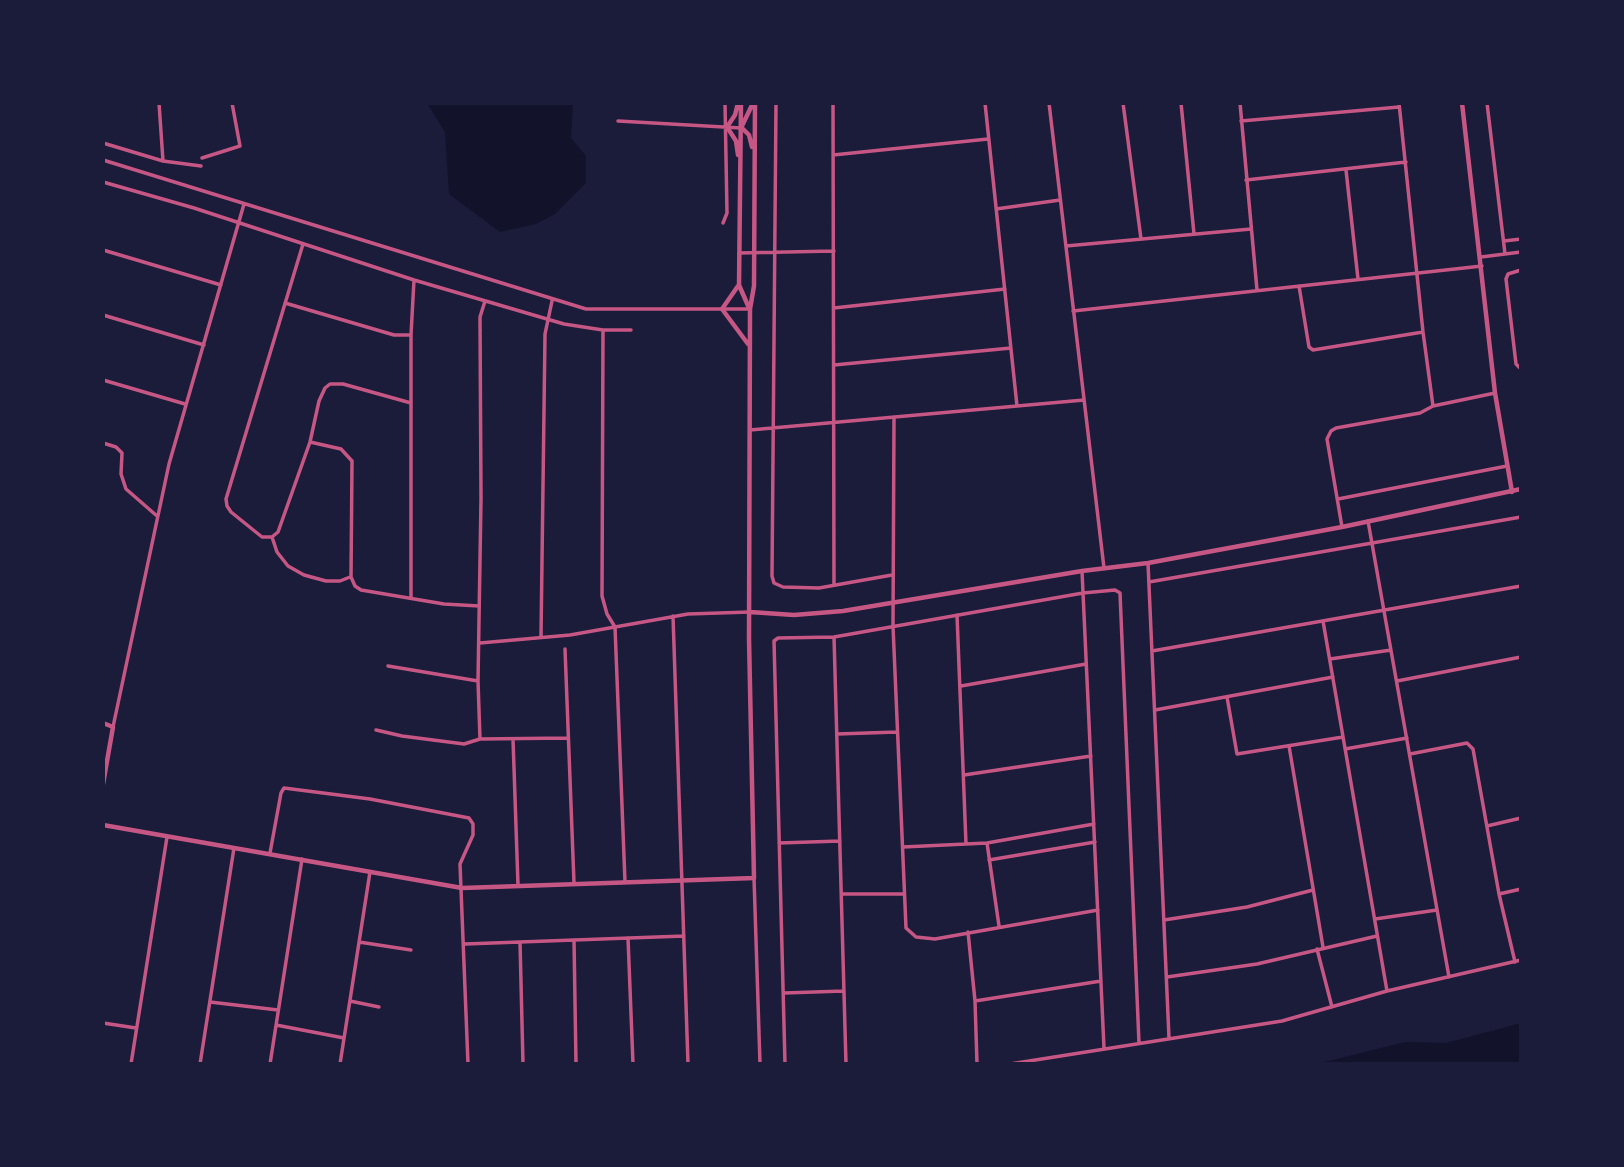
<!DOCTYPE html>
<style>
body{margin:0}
#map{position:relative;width:1624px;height:1167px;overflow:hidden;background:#1b1b3a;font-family:"Archivo Narrow",sans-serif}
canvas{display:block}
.frame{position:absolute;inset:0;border:105px solid #1b1b3a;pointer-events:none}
</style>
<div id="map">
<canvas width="1624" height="1167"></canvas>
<div class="frame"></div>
</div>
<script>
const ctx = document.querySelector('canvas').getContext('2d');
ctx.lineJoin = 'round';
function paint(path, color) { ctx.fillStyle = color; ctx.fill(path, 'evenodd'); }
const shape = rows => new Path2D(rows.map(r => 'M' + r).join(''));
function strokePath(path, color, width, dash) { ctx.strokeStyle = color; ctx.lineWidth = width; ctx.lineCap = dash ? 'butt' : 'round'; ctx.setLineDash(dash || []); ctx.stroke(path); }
paint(shape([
 [427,103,573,103,571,138,586,156,586,183,555,214,536,224,500,232,449,194,445,132],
 [1521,1023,1521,1064,1317,1064,1405,1042,1446,1043]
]), '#12122b');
strokePath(shape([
 [159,103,163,161],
 [776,103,772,576,774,583,783,587,819,588,892,575],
 [833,103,834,585],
 [985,103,1017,406],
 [1049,103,1104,568],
 [1123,103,1141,239],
 [1181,103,1194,234],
 [1240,103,1257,290],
 [1399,103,1423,332,1433,406],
 [1487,103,1505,254],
 [618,121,741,128],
 [1241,121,1399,107],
 [103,143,163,161,201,166],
 [833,155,988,139],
 [202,158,240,146,232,103],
 [103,160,586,309,750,309],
 [1346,170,1358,279],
 [1246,180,1406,162],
 [103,182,194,208,414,280,564,324,603,330,631,330],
 [996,209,1060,200],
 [723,223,727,213,725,103],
 [1504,241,1521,239],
 [303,244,226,499,227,506,231,512,262,537,272,537,278,532,310,442,319,401,325,388,330,384,343,384,411,403],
 [1066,246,1251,229],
 [103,250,221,285],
 [739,253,834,251],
 [1481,257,1521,252],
 [1521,270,1508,274,1506,279,1516,364,1521,369],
 [1299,286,1309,347,1313,350,1423,332],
 [285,303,394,335,411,335],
 [834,308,1005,289],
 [1073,311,1482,266],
 [103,315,204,345],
 [603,330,602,596,607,614,615,627,625,882],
 [834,365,1011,348],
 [103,380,185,404],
 [894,417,893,626,906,928,916,937,935,939,1098,910],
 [750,430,1084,400],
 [310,442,341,449,352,461,351,577,355,586,361,590,444,604,479,606],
 [103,443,116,447,122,453,121,474,126,489,157,516],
 [1338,499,1507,466],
 [1368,521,1449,977],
 [1342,527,1327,439,1331,431,1336,428,1420,413,1433,406,1495,393],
 [272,537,277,552,288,566,304,575,326,581,340,581,350,577],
 [1148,563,1169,1038],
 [1082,571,1104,1048],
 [1149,582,1521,517],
 [411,598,411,335,414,280],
 [957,615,966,844],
 [673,616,688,1064],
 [1323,621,1387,991],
 [541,637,545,334,552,301],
 [834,637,846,1064],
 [480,643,570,635,688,614,750,612],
 [565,649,574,883],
 [1152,651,1521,586],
 [1330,659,1391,650],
 [388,666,478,681],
 [1397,681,1521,657],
 [961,686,1086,664],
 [1227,697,1237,754,1343,737],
 [1155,710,1333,677],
 [113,727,169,464,244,204],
 [376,730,402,736,464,744,480,739,568,738],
 [837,734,897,732],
 [480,739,478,681,481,499,480,317,485,301],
 [513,739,518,885],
 [1289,746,1323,947],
 [1345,749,1407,738],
 [1410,754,1467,743,1473,749,1499,894,1515,962],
 [964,775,1091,756],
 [1487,826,1521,818],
 [779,843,840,841],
 [987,843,999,926],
 [903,847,987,843,1094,824],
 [270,853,281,793,284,788,370,799,469,818,473,824,473,835,460,864,468,1064],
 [989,860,1095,842],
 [754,878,760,1064],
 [843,894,904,894],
 [1499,894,1521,889],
 [1375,919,1437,910],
 [1164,920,1247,907,1313,890],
 [968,932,975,1001,977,1064],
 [628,938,633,1064],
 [574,940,576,1064],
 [359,942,411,950],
 [520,942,523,1064],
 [465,944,684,936],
 [1317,949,1332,1007],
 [1167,977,1257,964,1377,936],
 [784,993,844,991],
 [350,1001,379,1007],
 [975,1001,1101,981],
 [210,1002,278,1010],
 [103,1023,136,1028],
 [276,1025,344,1038],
 [131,1064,167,837],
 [200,1064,234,848],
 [270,1064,302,859],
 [340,1064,370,872],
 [785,1064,774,641,778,638,834,637,1083,593,1115,590,1120,593,1139,1043],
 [1010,1064,1282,1021,1387,991,1521,960]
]), '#c65784', 3.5);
strokePath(shape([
 [738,103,735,115,727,127,736,141,738,155],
 [741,103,739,285,749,308],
 [1462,103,1495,393,1512,492],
 [741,128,753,103],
 [742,128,749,135,752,147],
 [738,286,722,309,748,344],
 [750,612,794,615,843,611,1082,571,1148,563,1342,527,1521,489],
 [103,723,113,727,103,784],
 [103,825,462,888,754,878,749,638,750,309,754,286,755,103]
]), '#c65784', 4.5);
</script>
